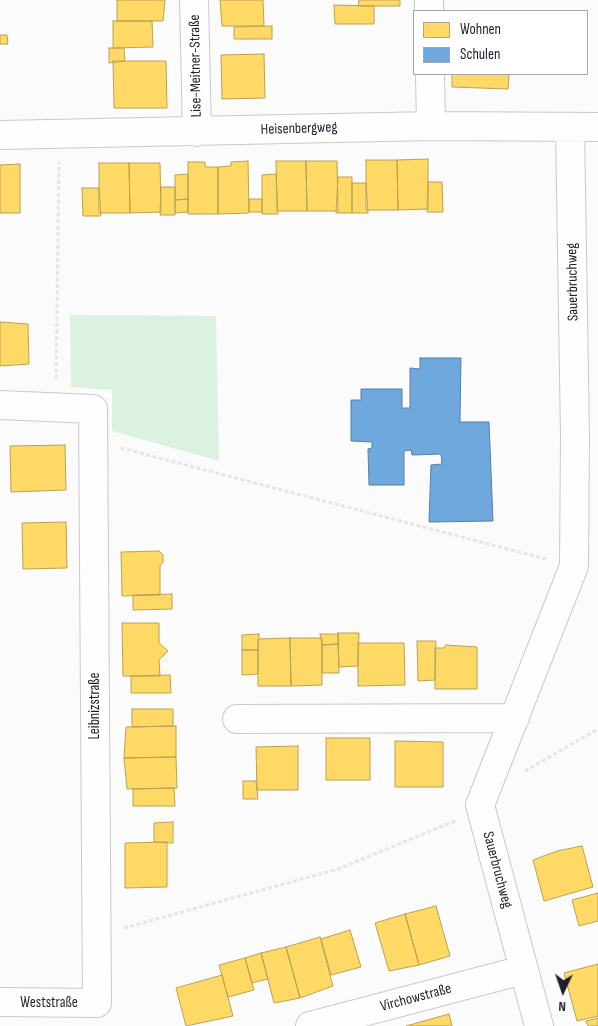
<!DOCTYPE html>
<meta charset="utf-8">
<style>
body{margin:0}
#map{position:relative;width:598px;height:1026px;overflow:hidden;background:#fbfbfb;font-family:"Sofia Sans Condensed",sans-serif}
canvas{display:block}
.legend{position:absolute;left:413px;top:10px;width:175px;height:65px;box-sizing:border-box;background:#fff;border:1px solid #a6a5aa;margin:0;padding:6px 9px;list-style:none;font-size:15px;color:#201e2b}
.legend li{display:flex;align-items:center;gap:10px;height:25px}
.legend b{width:25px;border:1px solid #a6a5aa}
.north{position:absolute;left:538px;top:966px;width:50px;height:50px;-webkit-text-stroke:4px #fff;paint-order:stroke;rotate:183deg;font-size:14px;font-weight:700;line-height:20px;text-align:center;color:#201e2b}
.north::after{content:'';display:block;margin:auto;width:18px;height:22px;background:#201e2b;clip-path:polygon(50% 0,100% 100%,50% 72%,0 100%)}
</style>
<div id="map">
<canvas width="598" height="1026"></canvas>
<ul class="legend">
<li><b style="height:14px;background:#ffd966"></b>Wohnen</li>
<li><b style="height:14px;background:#6fa8dc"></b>Schulen</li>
</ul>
<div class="north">N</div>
</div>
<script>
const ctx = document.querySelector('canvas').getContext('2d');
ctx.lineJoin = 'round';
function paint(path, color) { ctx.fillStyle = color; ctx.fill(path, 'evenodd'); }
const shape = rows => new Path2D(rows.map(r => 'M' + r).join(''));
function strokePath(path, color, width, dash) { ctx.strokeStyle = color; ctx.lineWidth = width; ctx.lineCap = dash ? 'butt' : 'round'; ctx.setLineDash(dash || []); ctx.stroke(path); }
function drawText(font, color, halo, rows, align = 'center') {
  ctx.font = font + ' "Sofia Sans Condensed",sans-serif'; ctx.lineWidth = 5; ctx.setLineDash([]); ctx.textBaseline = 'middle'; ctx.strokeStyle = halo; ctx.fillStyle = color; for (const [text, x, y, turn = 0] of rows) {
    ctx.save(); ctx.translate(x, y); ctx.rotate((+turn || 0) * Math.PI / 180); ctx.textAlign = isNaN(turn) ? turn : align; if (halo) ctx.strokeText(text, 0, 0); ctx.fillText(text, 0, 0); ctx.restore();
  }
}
paint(shape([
 [70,315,216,316,219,461,112,431,112,390,71,387]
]), '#dbf2e1');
const homes = shape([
 [117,0,165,0,163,21,117,21,117,0],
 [220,0,263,0,264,26,222,26,220,0],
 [359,0,400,0,400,6,358,6,359,0],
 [334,5,374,6,374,24,335,24,334,5],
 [113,21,152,21,153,47,113,48,113,21],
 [272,26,272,39,234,39,234,27,272,26],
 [0,35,7,35,8,44,0,44,0,35],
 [109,48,124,48,125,61,109,63,109,48],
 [264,54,265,98,222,99,221,55,264,54],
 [113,61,166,61,167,108,114,108,113,61],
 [452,74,509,74,508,89,452,87,452,74],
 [428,159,428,209,398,210,397,160,428,159],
 [366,160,397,160,398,210,366,210,366,160],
 [248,161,249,213,218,214,218,167,231,166,231,162,248,161],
 [276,161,306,161,307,211,277,211,276,161],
 [306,161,337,161,338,211,307,211,306,161],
 [188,162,205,162,205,167,218,167,218,214,188,214,188,162],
 [99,163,129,163,130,213,99,213,99,163],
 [129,163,160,163,161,212,130,213,129,163],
 [20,164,20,213,0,213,0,165,20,164],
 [188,174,188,199,175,200,175,175,188,174],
 [276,174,278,214,262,214,262,175,276,174],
 [338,177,352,177,352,213,336,213,338,177],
 [428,182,442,182,443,212,427,212,428,182],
 [352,183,366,183,368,213,352,213,352,183],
 [161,187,175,187,175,215,160,215,161,187],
 [82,188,99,188,101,216,83,216,82,188],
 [188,199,188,212,175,213,175,200,188,199],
 [249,199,262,199,262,212,249,212,249,199],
 [0,322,28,324,29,364,0,366,0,322],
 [65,445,66,490,11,492,10,446,65,445],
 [66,522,67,568,23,569,22,523,66,522],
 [159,551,163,555,163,562,160,566,160,595,122,596,121,552,159,551],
 [172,594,172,609,133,610,133,595,172,594],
 [122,623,159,623,159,643,168,651,159,660,160,676,123,676,122,623],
 [338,633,359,633,358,666,339,667,338,633],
 [259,634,258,650,242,650,242,635,259,634],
 [320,634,338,634,338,644,322,645,320,634],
 [290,638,291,686,258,686,258,639,290,638],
 [290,638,322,638,322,685,291,686,290,638],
 [417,641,436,641,435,680,418,681,417,641],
 [358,643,404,643,405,685,358,686,358,643],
 [338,644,339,673,322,673,322,645,338,644],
 [446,645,477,647,477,689,435,689,435,648,444,648,446,645],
 [242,650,258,650,258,674,242,675,242,650],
 [170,675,171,693,131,693,131,676,170,675],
 [132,709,173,709,173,726,132,727,132,709],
 [176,726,176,757,124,758,126,727,176,726],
 [326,738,370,738,370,780,326,780,326,738],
 [395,741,443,742,443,787,395,787,395,741],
 [298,746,298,790,257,790,256,747,298,746],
 [176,757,177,788,127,789,124,758,176,757],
 [243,781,256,781,258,799,243,799,243,781],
 [174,788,175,806,133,806,133,789,174,788],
 [173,822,173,843,154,842,154,823,173,822],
 [167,842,167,887,125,888,125,843,167,842],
 [582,846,593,887,544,901,533,860,557,851,582,846],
 [598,893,598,921,579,926,572,900,598,893],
 [436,906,450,956,419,965,405,914,436,906],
 [405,914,419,965,389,971,375,923,405,914],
 [350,930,361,967,331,975,321,939,350,930],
 [320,937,333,986,300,998,286,947,320,937],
 [286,947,300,998,274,1003,261,953,286,947],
 [261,953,268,979,252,983,245,958,261,953],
 [245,958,254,990,228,997,219,965,245,958],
 [598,964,598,1016,577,1021,564,973,598,964],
 [222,975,233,1016,186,1026,176,988,222,975],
 [449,1014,452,1026,406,1026,449,1014],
 [598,1018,598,1026,588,1026,586,1021,598,1018]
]);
paint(homes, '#ffd966');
strokePath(homes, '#bca154', 1);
const schools = shape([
 [420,358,461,358,460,422,489,422,493,521,429,522,431,465,442,464,441,454,412,455,411,450,404,451,404,485,369,485,368,449,372,448,372,442,351,441,351,400,361,400,361,389,402,389,402,408,410,408,410,368,420,369,420,358]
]);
paint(schools, '#6fa8dc');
strokePath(schools, '#577fa7', 1);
const minor = shape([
 [194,0,197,132],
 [429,0,429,11],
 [430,74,431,126],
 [0,135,431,126,598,127],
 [0,405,93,409,97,1003,0,1002],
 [237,719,515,718],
 [310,1026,523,970],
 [539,1026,480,805,574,566,575,437,570,127]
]);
strokePath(minor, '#c9c8cf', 30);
strokePath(shape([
 [56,379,59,162],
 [121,448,546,559],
 [525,771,598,729],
 [124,928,338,869,455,821]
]), '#e6e6e7', 3, [4, 2.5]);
strokePath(minor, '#fefefe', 28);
drawText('15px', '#201e2b', '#fff', [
 ["Lise-Meitner-Straße",196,66,-91],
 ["Heisenbergweg",299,129,-2],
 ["Sauerbruchweg",573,282,-91],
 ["Leibnizstraße",95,706,-90],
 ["Sauerbruchweg",497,870,75],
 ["Virchowstraße",416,998,-15],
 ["Weststraße",49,1003]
]);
</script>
